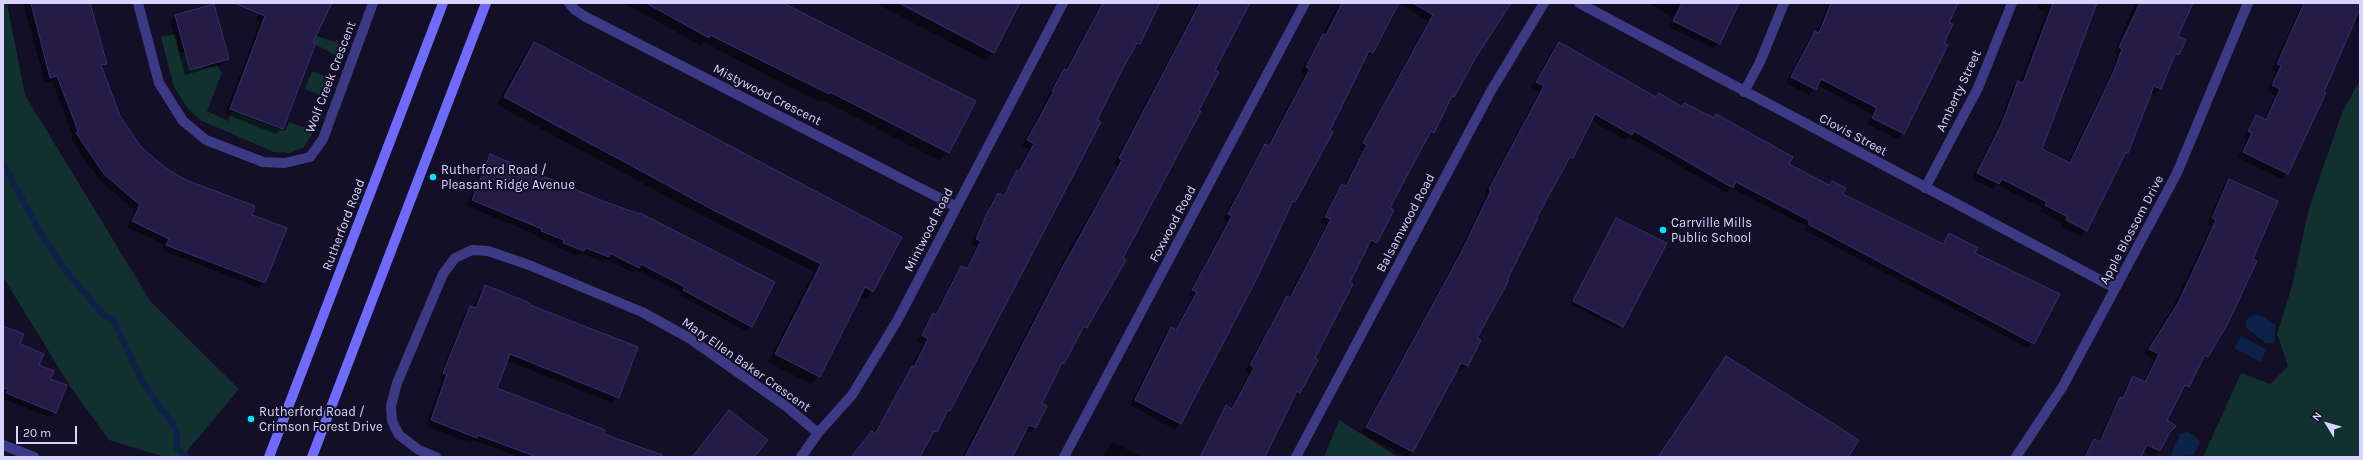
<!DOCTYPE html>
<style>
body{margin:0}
#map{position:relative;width:2363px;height:460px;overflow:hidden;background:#130f26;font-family:Karla,sans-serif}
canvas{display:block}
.frame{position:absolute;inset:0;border:4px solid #d9d4ff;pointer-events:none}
.north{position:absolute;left:2307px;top:404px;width:40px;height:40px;-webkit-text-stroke:3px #130f26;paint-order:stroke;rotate:307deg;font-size:11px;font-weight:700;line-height:16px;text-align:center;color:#d9d4ff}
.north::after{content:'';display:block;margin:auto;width:14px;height:18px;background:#d9d4ff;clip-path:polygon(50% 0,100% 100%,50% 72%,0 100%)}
.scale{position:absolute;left:16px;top:426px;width:61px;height:18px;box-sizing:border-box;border:2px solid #d9d4ff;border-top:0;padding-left:5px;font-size:12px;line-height:14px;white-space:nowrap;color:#d9d4ff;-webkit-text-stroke:3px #130f26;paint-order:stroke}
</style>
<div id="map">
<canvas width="2363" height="460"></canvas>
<div class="frame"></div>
<div class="north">N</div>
<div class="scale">20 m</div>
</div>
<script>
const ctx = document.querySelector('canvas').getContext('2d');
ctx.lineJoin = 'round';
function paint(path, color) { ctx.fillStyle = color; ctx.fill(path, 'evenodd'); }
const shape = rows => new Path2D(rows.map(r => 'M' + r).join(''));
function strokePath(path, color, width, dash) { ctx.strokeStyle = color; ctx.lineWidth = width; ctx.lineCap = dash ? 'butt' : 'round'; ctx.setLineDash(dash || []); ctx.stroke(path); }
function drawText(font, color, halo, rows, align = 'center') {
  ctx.font = font + ' Karla,sans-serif'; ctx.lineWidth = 4; ctx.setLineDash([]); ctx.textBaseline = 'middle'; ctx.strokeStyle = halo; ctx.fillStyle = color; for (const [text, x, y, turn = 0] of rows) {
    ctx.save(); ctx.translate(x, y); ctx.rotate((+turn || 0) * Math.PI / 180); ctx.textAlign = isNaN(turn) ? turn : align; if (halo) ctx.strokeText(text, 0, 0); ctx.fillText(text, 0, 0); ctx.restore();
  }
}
paint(shape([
 [3,3,7,3,25,95,151,302,239,389,182,457,165,457,109,440,70,386,3,277],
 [176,34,179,52,185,52,204,68,217,66,222,73,207,111,228,121,232,111,285,131,289,122,314,131,304,147,290,153,274,152,202,121,188,109,174,87,161,37],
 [314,35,347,46,342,59,311,42],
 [312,71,333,80,327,98,305,89],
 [2360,80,2360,457,2203,457,2241,373,2270,384,2288,366,2277,334,2292,286,2309,208,2342,113],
 [1339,420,1398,457,1324,457]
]), '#12302f');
paint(shape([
 [2256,314,2264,317,2271,323,2276,324,2274,343,2266,343,2246,328,2246,320],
 [2241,336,2266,349,2260,362,2234,348],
 [2187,432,2195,436,2200,442,2194,455,2174,457,2171,454,2180,434]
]), '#0c2248');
paint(shape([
 [23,3,89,3,106,63,101,69,119,117,140,147,166,169,264,282,259,288,162,250,164,244,127,227,135,210,99,180,71,139,73,137,52,81,45,83],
 [261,3,331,3,312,43,282,128,276,134,225,114,260,22,256,20,263,4],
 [624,3,781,3,974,102,948,153,940,161,822,100,820,102,703,42,700,45],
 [875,3,896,3,992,53,992,51,900,3,1011,3,993,52,985,60],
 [1102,3,1160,3,1139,44,1133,49,1096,120,1099,122,949,411,917,457,850,457,866,438,872,432,873,434,887,411,923,344,917,341,928,320,934,315,956,273,961,267,965,269,976,247,971,244,992,200,998,194,1002,197,1029,149,1022,146,1059,75,1065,70],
 [1198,3,1248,3,1121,259,1124,260,1107,293,1101,299,1086,328,1079,332,1064,364,1058,369,1040,404,1046,407,1035,428,1030,433,1025,431,1012,457,962,457,1075,239,1099,199,1117,166,1114,164],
 [1340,3,1397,3,1372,53,1365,58,1295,202,1289,207,1180,423,1174,429,1130,405,1165,334,1171,329,1174,331,1192,298,1188,295,1227,222,1223,220,1260,151,1267,146,1305,74,1301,72],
 [1399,3,1510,3,1449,102,1433,132,1427,137,1388,209,1376,242,1371,248,1367,246,1299,392,1294,398,1263,457,1199,457,1221,412,1226,407,1230,409,1249,373,1245,371,1282,303,1288,298,1309,258,1326,225,1321,222,1337,191,1344,186,1363,151,1359,149,1428,21],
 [1650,3,1738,3,1719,43,1713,48,1668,27,1672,18],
 [1829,3,1957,3,1948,23,1942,43,1946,45,1903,134,1897,139,1867,124,1872,114,1817,85,1809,95,1786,83,1810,37,1816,32],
 [2040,3,2096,3,2040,150,2068,163,2109,78,2118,54,2114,53,2135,3,2191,3,2177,37,2178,54,2172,60,2160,88,2155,94,2150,92,2127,152,2122,157,2086,230,2080,236,2061,226,2063,223,2040,211,2042,207,1997,185,1993,189,1972,179,1997,129,2013,87,2020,83,2046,12,2038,9],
 [2302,3,2360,3,2360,21,2354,26,2352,25,2287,173,2282,179,2238,158,2247,139,2244,137,2251,121,2256,116,2264,120,2275,95,2267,91,2276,72,2272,70],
 [176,16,228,59,223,64,185,75,170,21],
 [534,43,873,291,865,299,859,296,819,376,811,384,768,362,814,272,709,219,497,105,526,51],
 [1559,43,1655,98,1681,107,1684,104,1713,119,1716,116,1788,165,1828,185,1832,182,1842,194,1941,244,1949,234,1974,253,2033,343,2028,348,1804,230,1806,226,1731,188,1727,193,1629,137,1625,140,1591,120,1572,157,1566,163,1535,218,1476,339,1467,365,1461,371,1457,369,1412,452,1407,457,1361,433,1457,257,1486,195,1484,194,1539,92,1531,87,1553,49],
 [490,155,751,326,746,331,679,295,680,292,636,270,633,273,606,259,603,262,581,253,578,256,558,248,559,246,536,237,537,235,467,206,485,160],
 [2229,180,2207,356,2202,361,2188,386,2182,392,2181,391,2166,420,2168,432,2159,451,2153,456,2143,451,2140,457,2083,457,2089,446,2095,440,2098,442,2115,404,2121,398,2128,383,2134,378,2143,382,2154,360,2144,354,2172,309,2211,226,2207,224,2224,186],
 [1616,219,1622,326,1619,329,1571,304],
 [485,286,528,305,618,397,612,403,506,360,495,389,602,434,648,457,518,457,474,440,470,443,426,426,442,380,439,379,465,313,470,307,473,308,480,292],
 [3,327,49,380,55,412,50,417,3,399],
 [1726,357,1846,457,1657,457],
 [724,417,753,457,691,457],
 [1113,442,1142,457,1102,457]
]), '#0007');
strokePath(shape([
 [3,163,32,218,62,266,104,316,113,319,141,379,177,431,177,448,187,457]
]), '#0c2248', 6);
const building = shape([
 [31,3,90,3,107,64,101,65,120,116,141,147,166,168,186,180,255,206,252,215,287,228,265,283,166,245,169,239,132,221,140,205,104,174,76,133,78,131,57,76,50,78,31,3],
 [234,3,332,3,313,42,316,43,283,129,230,109,265,16,234,3],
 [646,3,783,3,976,101,949,153,830,92,829,94,710,35,709,38,646,3],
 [899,3,1020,3,994,53,899,3],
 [1103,3,1160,3,1140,44,1137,43,1122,70,1097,120,1101,122,950,411,948,410,937,432,934,431,920,457,851,457,872,431,875,434,912,366,914,367,928,339,922,335,933,313,936,315,961,266,967,269,981,241,976,239,986,215,998,193,1004,196,1017,170,1019,171,1034,144,1027,140,1054,91,1052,91,1064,69,1067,70,1103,3],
 [1200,3,1250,3,1215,70,1219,72,1199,110,1201,111,1123,258,1126,260,1087,328,1084,326,1064,364,1062,363,1042,403,1047,406,1036,428,1029,425,1012,457,965,457,1060,272,1122,160,1119,158,1200,3],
 [1342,3,1399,3,1373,53,1369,51,1330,130,1333,132,1295,202,1293,201,1256,280,1181,424,1135,400,1171,327,1176,330,1197,292,1192,290,1232,216,1228,214,1265,144,1269,146,1310,69,1306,67,1323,34,1326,35,1342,3],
 [1413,3,1511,3,1475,59,1454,97,1452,96,1434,133,1431,131,1411,168,1390,208,1394,210,1377,243,1371,240,1350,282,1353,284,1315,358,1318,360,1300,393,1297,391,1265,457,1200,457,1226,405,1232,409,1254,368,1250,365,1287,296,1290,298,1331,219,1325,217,1342,184,1346,186,1367,145,1363,143,1433,15,1413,3],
 [1682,3,1739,3,1720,44,1673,21,1682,3],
 [1831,3,1958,3,1949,23,1953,24,1944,43,1948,45,1904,134,1872,118,1877,108,1821,79,1816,90,1791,77,1815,31,1819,33,1831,3],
 [2053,3,2097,3,2042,149,2070,163,2114,71,2122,49,2119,47,2140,3,2193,3,2178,36,2186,40,2179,55,2175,54,2161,89,2154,86,2128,153,2126,152,2087,231,2066,220,2068,217,2045,205,2047,202,2002,179,1999,184,1977,173,2002,123,2018,81,2023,83,2053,3],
 [2304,3,2360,3,2360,9,2324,92,2326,93,2288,174,2243,152,2252,133,2248,131,2256,115,2266,120,2280,89,2272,85,2281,66,2277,64,2304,3],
 [214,4,229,59,190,70,175,15,214,4],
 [534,42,902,237,873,292,865,287,820,377,775,354,821,264,717,212,504,97,534,42],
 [1559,42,1656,97,1659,93,1682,107,1684,103,1714,118,1716,114,1793,157,1789,164,1829,185,1832,181,1846,188,1843,194,1943,244,1949,233,1978,248,1975,253,2060,294,2034,344,1808,224,1810,221,1736,182,1733,188,1634,131,1632,135,1595,114,1573,158,1570,157,1537,217,1538,218,1507,280,1509,280,1477,338,1481,340,1468,366,1461,363,1413,452,1366,427,1462,251,1491,190,1489,189,1544,86,1536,82,1559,42],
 [490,154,603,201,639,214,640,213,775,282,752,327,683,290,685,287,641,264,639,268,610,253,609,257,586,248,584,251,563,243,564,240,541,231,542,229,472,200,490,154],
 [2229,179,2278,201,2253,259,2257,261,2228,323,2208,357,2205,355,2189,387,2185,385,2167,420,2176,426,2170,432,2160,451,2147,445,2141,457,2085,457,2094,439,2100,442,2120,397,2123,398,2133,376,2145,382,2159,354,2149,349,2178,303,2199,258,2216,220,2212,218,2229,179],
 [1616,218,1667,243,1623,327,1573,301,1616,218],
 [485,285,530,303,530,305,638,347,619,398,510,354,497,388,605,430,604,434,662,455,662,457,537,457,478,435,477,438,431,420,447,374,443,373,470,306,476,308,485,285],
 [3,326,24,334,20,344,44,354,39,365,54,371,50,379,67,385,56,413,6,393,8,389,3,388,3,326],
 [1726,356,1859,440,1848,457,1658,457,1726,356],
 [729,410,768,440,754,457,692,457,729,410]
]);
paint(building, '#241b47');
strokePath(building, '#3b2d73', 1);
strokePath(shape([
 [138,3,159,83,183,121,206,140,263,162,285,163,310,157,323,139,373,3],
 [569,3,575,10,586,17,955,206],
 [1579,3,2115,288],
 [1744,92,1760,62,1784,3],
 [1925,188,1978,88,2012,3],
 [436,457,419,450,399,435,392,421,391,406,397,383,443,274,455,258,472,250,488,251,529,265,642,312,689,338,787,407,818,433],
 [801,457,818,433,852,395,897,321,1063,3],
 [1064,457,1305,3],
 [1296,457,1491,91,1544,3],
 [2016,457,2063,386,2177,173,2248,3]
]), '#3d3a85', 10);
strokePath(shape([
 [3,445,34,457]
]), '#3d3a85', 10);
strokePath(shape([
 [269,457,443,3],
 [312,457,486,3]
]), '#6f6bff', 10);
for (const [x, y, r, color] of [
 [433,177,4,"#00e5ff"],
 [1663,230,4,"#00e5ff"],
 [251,419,4,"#00e5ff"]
]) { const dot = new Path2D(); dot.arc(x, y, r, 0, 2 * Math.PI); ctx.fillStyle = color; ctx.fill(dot); strokePath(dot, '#130f26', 1.5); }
drawText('13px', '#d9d4ff', '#130f26', [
 ["Wolf Creek Crescent",331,77,-69],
 ["Amberty Street",1959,91,-65],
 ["Mistywood Crescent",767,95,27],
 ["Clovis Street",1853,135,28],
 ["Balsamwood Road",1406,223,-62],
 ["Foxwood Road",1173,224,-62],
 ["Rutherford Road",344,225,-69],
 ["Mintwood Road",929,230,-63],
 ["Apple Blossom Drive",2132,230,-62],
 ["Mary Ellen Baker Crescent",746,365,35]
]);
drawText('13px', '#d9d4ff', '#130f26', [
 ["Rutherford Road /",441,170],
 ["Pleasant Ridge Avenue",441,185],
 ["Carrville Mills",1671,223],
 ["Public School",1671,238],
 ["Rutherford Road /",259,412],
 ["Crimson Forest Drive",259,427]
], 'left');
</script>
